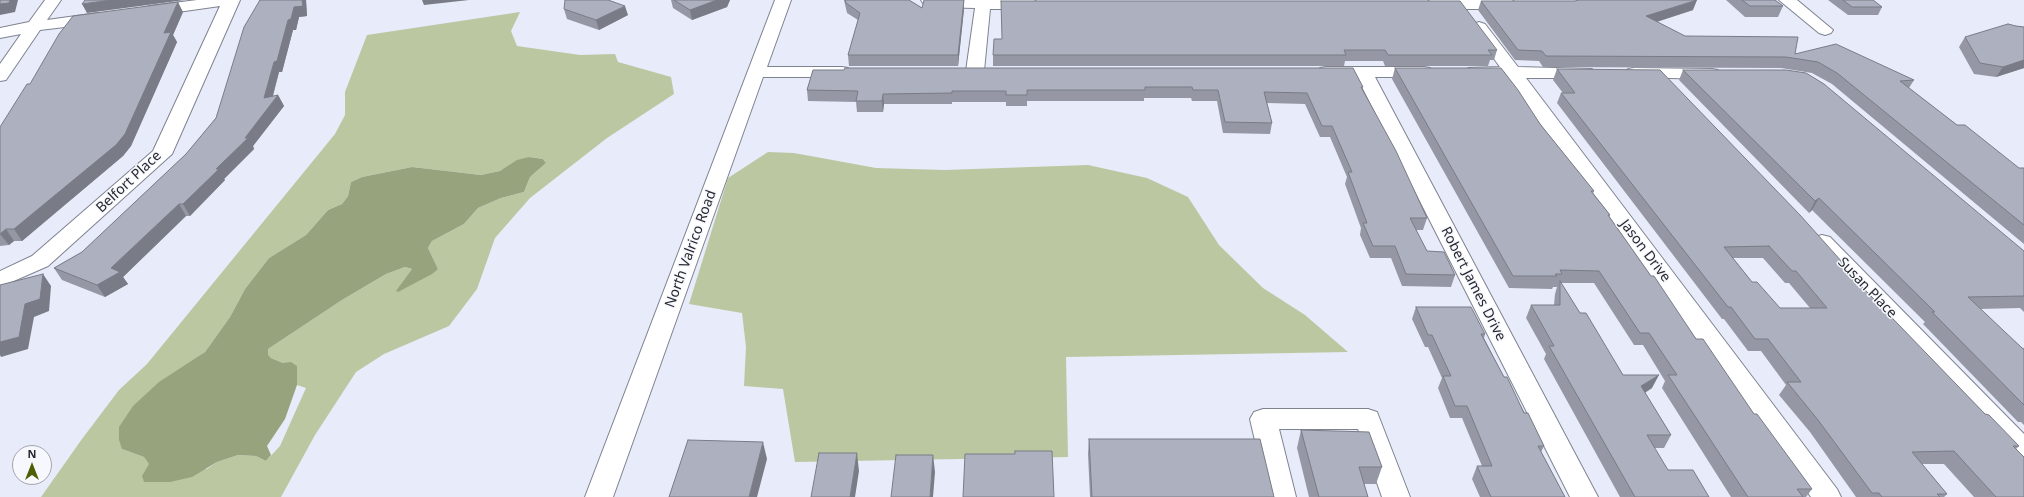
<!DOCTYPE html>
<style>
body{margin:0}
#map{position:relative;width:2024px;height:497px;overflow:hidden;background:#e7ebfa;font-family:"Noto Sans",sans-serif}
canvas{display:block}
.north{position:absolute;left:12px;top:445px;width:40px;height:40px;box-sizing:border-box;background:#f7f8fe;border:1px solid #a4a5ab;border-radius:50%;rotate:0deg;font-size:11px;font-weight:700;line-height:16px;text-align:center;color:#28292f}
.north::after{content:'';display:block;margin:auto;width:14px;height:18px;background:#4c5f03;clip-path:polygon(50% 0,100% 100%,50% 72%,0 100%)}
</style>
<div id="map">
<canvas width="2024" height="497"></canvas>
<div class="north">N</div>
</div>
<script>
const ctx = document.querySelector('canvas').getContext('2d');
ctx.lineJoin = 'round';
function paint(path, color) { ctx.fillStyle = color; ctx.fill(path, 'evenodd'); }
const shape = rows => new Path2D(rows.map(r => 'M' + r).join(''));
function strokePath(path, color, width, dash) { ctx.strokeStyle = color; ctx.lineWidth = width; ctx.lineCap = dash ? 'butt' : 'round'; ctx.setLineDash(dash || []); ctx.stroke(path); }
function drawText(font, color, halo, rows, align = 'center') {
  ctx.font = font + ' "Noto Sans",sans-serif'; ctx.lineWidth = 3; ctx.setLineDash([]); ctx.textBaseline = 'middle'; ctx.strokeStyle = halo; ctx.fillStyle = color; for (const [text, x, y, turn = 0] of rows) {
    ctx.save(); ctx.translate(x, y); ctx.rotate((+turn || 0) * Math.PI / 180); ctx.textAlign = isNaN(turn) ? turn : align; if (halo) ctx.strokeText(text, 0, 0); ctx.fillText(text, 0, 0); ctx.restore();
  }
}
paint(shape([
 [520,12,511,31,517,46,580,55,615,54,618,62,671,77,674,94,607,138,530,198,495,238,477,289,449,326,384,354,356,372,315,435,281,497,41,497,82,439,119,390,147,364,335,134,345,115,345,92,367,35],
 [529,157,543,159,546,163,530,177,524,192,501,198,478,208,464,224,432,241,428,248,438,269,401,285,412,269,405,267,386,274,342,300,268,349,268,356,271,358,283,363,296,366,297,385,306,388,280,446,266,461,256,456,238,455,217,462,207,469,150,464,144,457,122,449,183,368,205,352,230,317,245,289,269,258,306,235,328,210,342,204,348,196,351,182,362,177,412,167,481,175,500,171],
 [768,152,794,153,876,168,945,170,1088,165,1147,178,1188,197,1219,245,1263,288,1305,315,1348,352,1066,357,1068,457,795,462,783,389,744,386,746,347,742,313,689,304,728,178]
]), '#bbc7a1');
paint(shape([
 [529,157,543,159,546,163,530,177,524,192,501,198,478,208,464,224,432,241,428,248,438,269,432,274,398,292,396,291,412,269,405,267,386,274,342,300,268,349,268,355,271,358,283,363,291,362,297,366,297,385,285,419,267,446,271,455,266,461,256,456,238,455,217,462,192,477,170,482,144,482,142,476,149,464,144,457,122,449,119,440,119,427,133,406,159,382,205,352,230,317,245,289,269,258,306,235,328,210,342,204,348,196,351,182,362,177,412,167,481,175,500,171,517,160]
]), '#97a37d');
const minor = shape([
 [45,0,61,0,47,20,98,13,104,15,106,18,104,21,98,23,40,30,6,80,0,81,0,64,21,34,0,38,0,28,29,22,45,0],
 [197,0,240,0,172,154,48,266,0,287,0,271,32,256,153,151,220,6,150,16,144,14,142,11,144,8,150,6,197,0],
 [775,0,791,0,767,67,842,67,848,68,851,72,848,76,842,77,763,77,613,497,585,497,775,0],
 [921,0,1034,0,1039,4,1037,7,1031,9,990,9,984,71,981,75,975,76,969,75,966,71,975,8,935,7,923,3,921,0],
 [1430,0,1512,0,1517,4,1515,7,1509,9,1433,9,1427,7,1425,4,1430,0],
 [1779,0,1797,0,1833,30,1831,33,1825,35,1819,33,1779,0],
 [1479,22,1485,24,1518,67,1592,69,1595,73,1592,77,1586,78,1526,78,1837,489,1841,497,1811,497,1507,78,1468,76,1465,72,1468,68,1500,67,1471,27,1473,24,1479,22],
 [1326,67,1424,67,1430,68,1433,72,1430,76,1424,77,1375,77,1598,497,1570,497,1357,77,1320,76,1317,72,1320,68,1326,67],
 [1634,68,1712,69,1718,70,1721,74,1718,78,1712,79,1628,77,1625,73,1628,69,1634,68],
 [1822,235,1830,237,2024,434,2024,461,2014,458,1814,247,1811,242,1814,237,1822,235],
 [1263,409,1368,409,1377,412,1410,497,1382,497,1358,429,1279,429,1296,497,1268,497,1250,419,1254,412,1263,409]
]);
strokePath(minor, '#7f8390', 2);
paint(minor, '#fff');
paint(shape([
 [260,0,306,0,307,16,299,17,296,30,293,30,282,72,279,72,273,96,278,95,284,106,253,146,254,149,224,179,225,180,190,216,186,216,123,277,128,284,105,297,62,280,54,268,82,252,186,154,216,118],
 [671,0,730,0,727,7,692,20,673,8],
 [844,0,909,0,922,8,964,0,964,9,958,66,849,66,848,55,858,20,847,13],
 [1726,0,1775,0,1783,6,1778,17,1745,17],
 [1828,0,1873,0,1882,7,1878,15,1848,15],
 [1481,1,1575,1,1693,10,1657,22,1685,36,1795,54,1914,80,1909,88,1957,125,2019,168,2024,168,2024,244,1832,84,1812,73,1781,68,1543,67,1539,61,1515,60,1478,10],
 [564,9,628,15,599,30,567,19],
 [183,12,173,35,177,42,131,146,123,156,22,241,14,241,9,245,0,246,0,127],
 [2016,26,2024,27,2024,68,1996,77,1974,74,1959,47,1965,37],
 [1002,39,1497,50,1494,60,1490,60,1488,66,1385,66,1383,61,1345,61,1344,66,993,66,993,55],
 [1395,68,1540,124,1594,191,1593,193,1610,215,1609,216,1651,276,1696,339,1812,489,1806,497,1731,497,1662,388,1665,381,1643,345,1634,345,1594,283,1561,283,1580,313,1623,375,1652,388,1645,393,1671,435,1664,448,1654,448,1668,470,1709,497,1620,497,1544,359,1546,354,1526,318,1531,305,1554,305,1555,294,1557,287,1553,287,1552,289,1509,288,1392,79],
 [1557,69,1843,263,1841,266,1985,414,2019,446,2016,449,2024,497,1974,497,1944,464,1922,464,1947,494,1944,497,1856,497,1810,432,1779,395,1786,385,1761,351,1748,351,1724,319,1722,319,1557,103,1561,93,1563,93,1553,80],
 [1733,258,1763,258,1785,283,1789,283,1810,308,1780,308,1752,282],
 [813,70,1363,87,1362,89,1427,218,1423,230,1416,230,1427,251,1455,275,1451,287,1402,286,1391,258,1370,258,1360,235,1361,228,1345,184,1347,177,1330,137,1320,137,1305,104,1267,103,1272,123,1270,134,1223,133,1217,101,1192,101,1191,98,1144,98,1144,101,1027,101,1027,106,1006,106,1006,102,952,102,952,104,884,104,883,112,857,112,856,102,808,101,807,90],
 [1683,70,2024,251,2024,312,2020,308,1980,309,2022,348,2024,349,2024,425,2021,422,2018,422,1923,324,1925,322,1812,210,1809,213,1679,80],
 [1416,307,1485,334,1484,338,1504,377,1544,446,1541,452,1565,497,1480,497,1472,479,1477,466,1482,466,1462,418,1450,418,1438,388,1442,378,1428,347,1425,347,1412,319],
 [1301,430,1382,467,1376,484,1364,484,1368,497,1309,497,1297,448],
 [1089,439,1274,497,1090,497,1088,454]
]), '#9598a4');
paint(shape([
 [10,0,18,0,15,12,0,15,0,16,0,4],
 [111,0,185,0,87,13,82,4],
 [302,0,306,0,307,16,299,17,296,30,293,30,282,72,279,72,270,106,278,95,284,106,253,146,254,149,224,179,225,180,190,216,183,204,245,138,264,98,274,62,288,20,294,7],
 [422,0,469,0,424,5],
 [717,0,730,0,727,7,692,20,690,10],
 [964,0,964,9,958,66,958,55],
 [1697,0,1693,10,1643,26,1646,16],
 [178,2,183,12,173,35,177,42,131,146,123,156,22,241,14,229,164,33],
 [625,6,628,15,599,30,596,20],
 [2024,60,2024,68,1996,77,2003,67],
 [883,94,884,104,883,112,882,101],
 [1819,198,1812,210,1809,213,1815,201],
 [179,204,186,216,123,277,128,284,105,297,97,285,111,268],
 [6,229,14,241,9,245,0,234],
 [43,274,51,286,49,311,34,317,28,349,1,357,0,355,0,342,25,304],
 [1659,375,1652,388,1634,399,1641,386],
 [763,442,767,459,757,497,749,497],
 [857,453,859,471,855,497,850,497],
 [933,455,935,472,933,497,930,497]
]), '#797c86');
const building = shape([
 [0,0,10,0,9,3,0,4,0,0],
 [85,0,111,0,82,4,85,0],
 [260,0,302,0,303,6,294,7,291,19,288,20,277,61,274,62,264,98,278,95,245,138,248,138,216,169,219,169,183,204,179,204,111,268,120,272,97,285,54,268,82,252,186,154,216,118,244,27,260,0],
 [565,0,608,0,625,6,596,20,564,9,565,0],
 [674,0,717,0,690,10,674,0],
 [845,0,909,0,922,8,924,0,964,0,958,55,848,55,860,13,846,3,845,0],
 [1578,0,1697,0,1646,16,1685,36,1798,37,1795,54,1836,44,1914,80,1900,81,1957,125,1965,125,2019,168,2024,168,2024,225,1837,73,1818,62,1786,57,1546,56,1542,51,1518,50,1481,1,1575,1,1578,0],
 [1742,0,1775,0,1783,6,1750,6,1742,0],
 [1843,0,1873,0,1882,7,1852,7,1843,0],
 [1001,1,1460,1,1497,50,1488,50,1492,55,1388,55,1385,50,1344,50,1346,55,993,55,994,39,1002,39,1001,1],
 [178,2,164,33,171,32,125,134,116,145,14,229,6,229,0,234,0,127,27,84,30,84,59,34,73,16,178,2],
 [2008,24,2016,26,2024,27,2024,60,2003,67,1980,63,1965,37,2008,24],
 [845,68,1353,68,1363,87,1361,87,1396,151,1427,218,1410,218,1427,251,1444,252,1455,275,1406,274,1395,246,1373,246,1363,223,1367,223,1348,172,1352,172,1332,126,1322,126,1307,93,1264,92,1272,123,1225,122,1218,90,1193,90,1192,87,1145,87,1145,90,1027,90,1027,95,1006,95,1006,91,952,91,952,93,883,94,882,101,856,101,858,91,807,90,813,70,844,70,845,68],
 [1395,68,1501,68,1518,90,1540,124,1594,191,1591,191,1610,215,1608,215,1651,276,1654,276,1696,339,1703,339,1754,414,1757,414,1812,489,1797,489,1803,497,1748,497,1668,375,1677,375,1649,333,1640,333,1599,271,1560,270,1562,274,1555,274,1557,276,1513,276,1395,68],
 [1557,69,1660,70,1800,215,1843,263,1841,265,1985,414,1989,415,2019,446,2013,446,2024,457,2024,497,1996,497,1954,451,1912,452,1947,494,1937,494,1940,497,1882,497,1879,493,1872,493,1818,420,1787,382,1801,382,1768,339,1755,339,1731,307,1728,307,1561,93,1575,93,1557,69],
 [1769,246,1792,271,1796,271,1827,308,1780,308,1757,282,1752,282,1724,247,1769,246],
 [1683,70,1786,70,1806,73,1824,84,2024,251,2024,296,1968,297,2022,348,2024,349,2024,405,1932,312,1935,312,1819,198,1815,201,1683,70],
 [43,274,40,299,25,304,19,337,0,342,0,285,43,274],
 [1560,281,1580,313,1586,313,1623,375,1659,375,1641,386,1671,435,1647,435,1668,470,1693,470,1709,497,1635,497,1549,346,1554,346,1531,305,1560,305,1560,281],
 [1416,307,1471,307,1485,334,1481,334,1504,377,1507,377,1524,413,1528,413,1544,446,1538,446,1565,497,1491,497,1477,466,1492,466,1467,406,1455,406,1443,376,1451,376,1432,335,1428,335,1416,307],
 [1301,430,1369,432,1382,467,1359,467,1368,497,1319,497,1301,430],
 [1089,439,1260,439,1274,497,1092,497,1089,439],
 [688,440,763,442,749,497,669,497,688,440],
 [1015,451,1052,451,1054,497,963,497,965,454,1015,454,1015,451],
 [819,453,857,453,850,497,811,497,819,453],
 [896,455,933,455,930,497,891,497,896,455]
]);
paint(building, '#adb1bf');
strokePath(building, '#797c86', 1);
drawText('14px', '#28292f', '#f7f8fe', [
 ["Belfort Place",129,182,-43],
 ["North Valrico Road",691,249,-70],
 ["Jason Drive",1645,251,53],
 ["Robert James Drive",1473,284,63],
 ["Susan Place",1867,288,46]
]);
</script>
